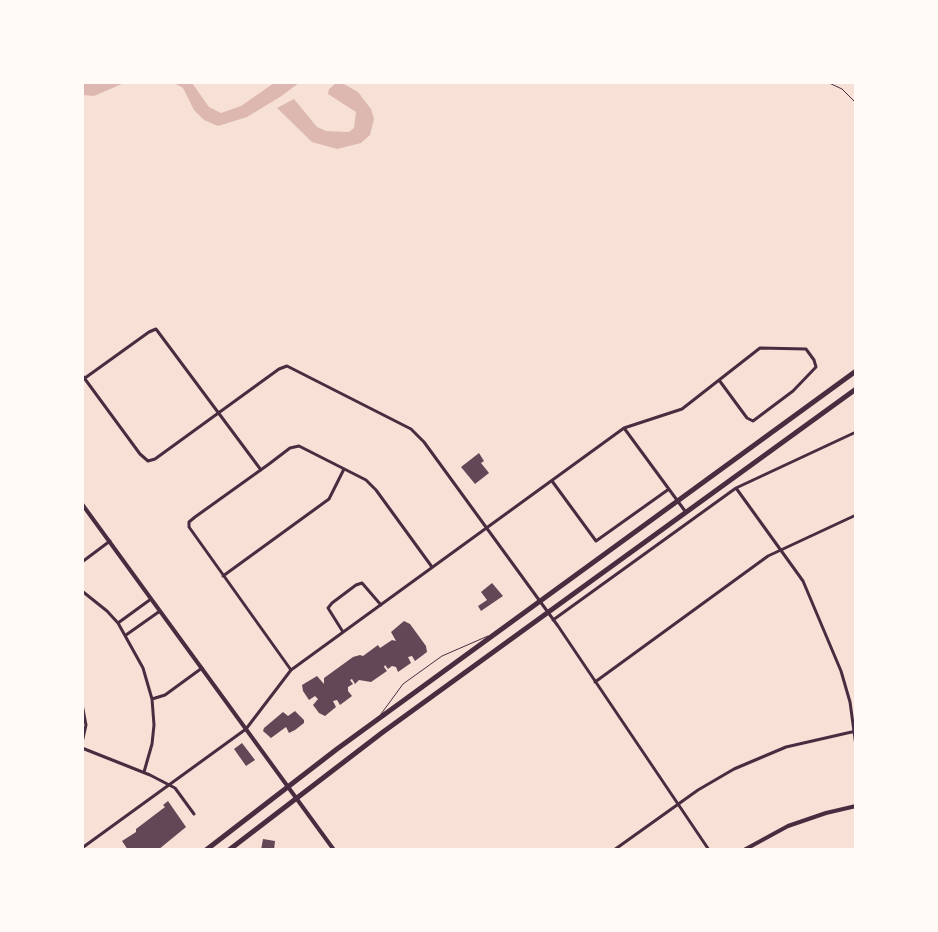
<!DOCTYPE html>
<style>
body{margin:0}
#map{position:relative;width:938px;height:932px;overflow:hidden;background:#f7e1d7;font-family:Rubik,sans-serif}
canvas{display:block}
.frame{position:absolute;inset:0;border:84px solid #fffaf5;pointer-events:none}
</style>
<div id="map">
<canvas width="938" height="932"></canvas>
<div class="frame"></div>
</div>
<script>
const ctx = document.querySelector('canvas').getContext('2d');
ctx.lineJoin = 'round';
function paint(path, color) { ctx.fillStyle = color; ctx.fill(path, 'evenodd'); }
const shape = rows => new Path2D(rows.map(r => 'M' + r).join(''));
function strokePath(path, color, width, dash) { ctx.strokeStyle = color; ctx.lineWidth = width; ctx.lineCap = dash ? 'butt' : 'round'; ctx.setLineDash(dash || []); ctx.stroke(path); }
paint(shape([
 [83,82,124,82,124,83,94,96,83,95],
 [174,83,192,83,209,107,221,113,241,106,274,83,299,83,280,97,247,117,218,126,204,120,194,110,183,88],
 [336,83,342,83,358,92,371,109,374,119,370,135,361,143,337,149,312,142,277,108,294,99,317,127,326,131,349,132,354,128,356,112,328,94,329,89]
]), '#dcb8b0');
paint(shape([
 [479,453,484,461,481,463,489,473,475,484,461,467],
 [492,583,503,596,481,611,478,606,487,600,481,592],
 [404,621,410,624,426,646,427,652,415,661,412,656,408,657,411,663,398,672,396,667,392,666,388,669,385,665,384,667,387,671,371,682,359,680,355,684,352,679,350,680,353,684,348,687,348,691,352,696,340,705,337,700,333,701,336,707,325,716,319,713,313,705,318,699,315,696,309,700,303,691,302,685,317,676,324,684,324,678,353,657,360,655,363,656,378,645,380,648,392,640,396,641,391,632],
 [295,711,304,720,304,723,295,730,289,733,286,727,271,738,263,731,264,728,283,712,288,716],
 [242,743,255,760,246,766,234,749],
 [168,801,186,827,158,850,128,850,122,841,136,832,136,829,165,807,163,805],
 [263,839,275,841,274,850,261,850]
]), '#644757');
strokePath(shape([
 [827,82,842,89,856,103]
]), '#4a2c40', 1);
strokePath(shape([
 [381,714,403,684,442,656,488,636]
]), '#4a2c40', 1);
strokePath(shape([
 [82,375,140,454,148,461,155,459,279,369,287,366,411,429,424,442,558,626,709,850],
 [85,378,149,332,156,329,261,470],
 [624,428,685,511],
 [552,481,596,541,669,489],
 [736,488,803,581,841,671,850,702,856,746],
 [82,562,110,541],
 [223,576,329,499,344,469],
 [82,591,107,611,118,623,143,668,152,699,154,725,152,744,144,772],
 [553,620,736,488,856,432],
 [118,623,151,599],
 [343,632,328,608,332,603,356,585,362,583,381,605],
 [126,635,160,611],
 [291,670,189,527,189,522,195,517,269,464,290,448,299,446,366,480,376,490,432,567],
 [595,682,768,556,856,515],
 [152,699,165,695,202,668],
 [82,704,86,725,82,743],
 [82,748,150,775,175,788,194,814],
 [82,848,246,729,291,670,624,428,682,409,760,348,806,349,814,360,816,367,793,391,753,421,747,418,719,380],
 [614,850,698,790,734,769,786,747,856,731]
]), '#4a2c40', 3);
strokePath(shape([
 [82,504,334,850],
 [744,850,788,826,826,813,856,806]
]), '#4a2c40', 4);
strokePath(shape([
 [206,850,337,749,856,371],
 [229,850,383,732,856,389]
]), '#4a2c40', 5);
</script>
